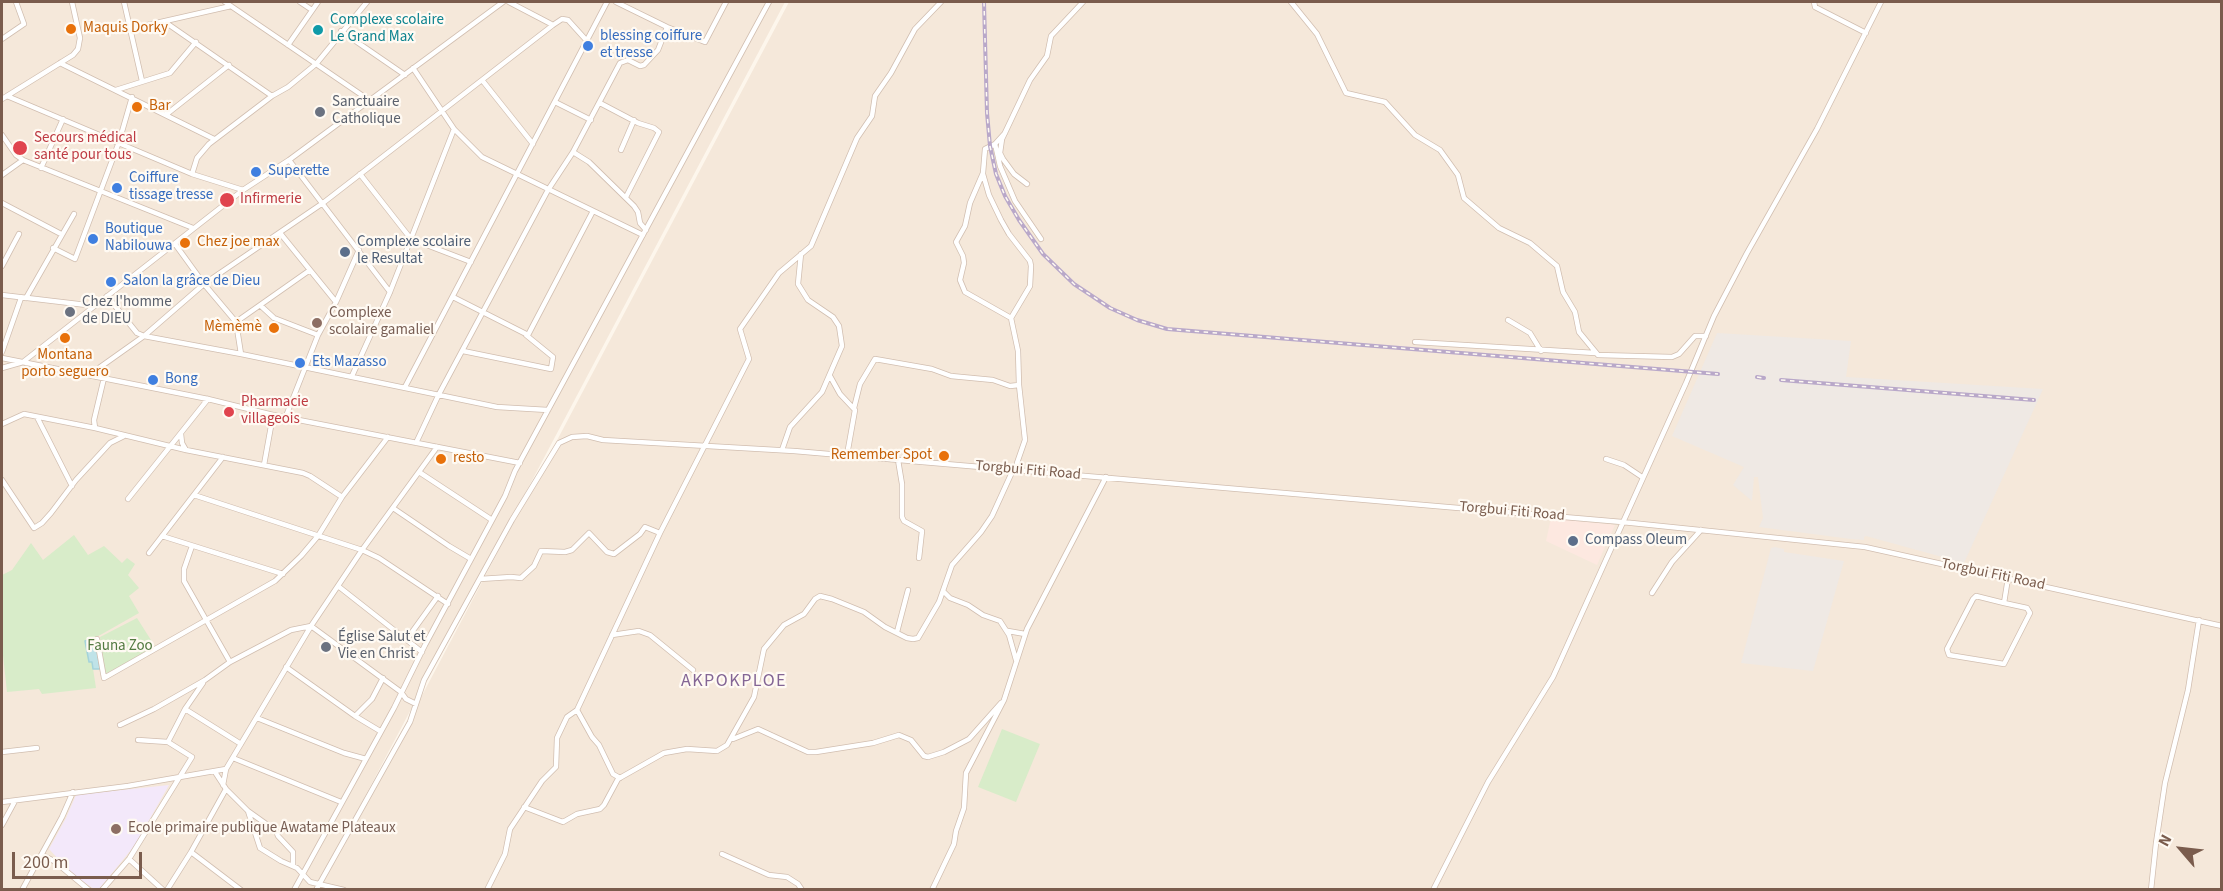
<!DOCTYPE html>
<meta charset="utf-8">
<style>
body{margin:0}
#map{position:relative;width:2223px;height:891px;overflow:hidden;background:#fdf6ec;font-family:"Source Sans 3",sans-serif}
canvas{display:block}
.frame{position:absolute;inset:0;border:3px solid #7a5c4d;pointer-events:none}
.north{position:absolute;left:2151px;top:819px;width:60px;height:60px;-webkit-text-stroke:4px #fffaf3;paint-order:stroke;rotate:298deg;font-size:16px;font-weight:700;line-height:24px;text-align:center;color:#7a5c4d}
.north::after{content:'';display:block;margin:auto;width:21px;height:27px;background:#7a5c4d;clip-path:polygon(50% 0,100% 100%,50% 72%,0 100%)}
.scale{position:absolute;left:12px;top:852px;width:130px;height:27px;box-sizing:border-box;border:3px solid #7a5c4d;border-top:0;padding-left:8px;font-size:18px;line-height:21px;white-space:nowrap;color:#7a5c4d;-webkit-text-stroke:4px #fffaf3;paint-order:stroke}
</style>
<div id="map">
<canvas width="2223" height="891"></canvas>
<div class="frame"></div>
<div class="north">N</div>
<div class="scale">200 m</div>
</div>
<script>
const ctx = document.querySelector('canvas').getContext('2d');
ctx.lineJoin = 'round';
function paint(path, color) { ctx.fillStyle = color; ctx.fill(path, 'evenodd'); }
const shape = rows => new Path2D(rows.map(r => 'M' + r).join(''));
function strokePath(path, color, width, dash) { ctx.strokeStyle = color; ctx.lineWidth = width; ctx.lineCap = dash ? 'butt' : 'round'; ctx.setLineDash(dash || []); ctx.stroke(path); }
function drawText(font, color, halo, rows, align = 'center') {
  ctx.font = font + ' "Source Sans 3",sans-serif'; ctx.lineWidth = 4.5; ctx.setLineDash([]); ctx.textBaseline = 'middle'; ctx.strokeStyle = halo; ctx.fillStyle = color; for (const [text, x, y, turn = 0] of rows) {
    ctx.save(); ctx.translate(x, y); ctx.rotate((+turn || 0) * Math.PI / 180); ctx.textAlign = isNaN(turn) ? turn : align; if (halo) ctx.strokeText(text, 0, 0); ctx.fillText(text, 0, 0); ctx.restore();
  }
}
paint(shape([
 [2,2,785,2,316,889,2,890],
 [789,2,2221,2,2221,889,319,890]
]), '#f5e8da');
paint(shape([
 [1551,518,1615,525,1597,565,1546,541]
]), '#fde8e0');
paint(shape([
 [1717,333,1851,341,1846,377,2043,389,1964,563,1866,536,1864,537,1864,540,1851,539,1759,527,1763,518,1758,477,1754,477,1752,501,1733,485,1744,467,1672,436],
 [1775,547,1784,549,1784,552,1844,561,1813,671,1741,663,1771,548]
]), '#efe9e4');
paint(shape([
 [169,785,135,845,99,889,94,889,72,874,49,849,66,818,76,795]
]), '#f3e8fa');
paint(shape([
 [74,535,88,555,104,546,122,563,127,558,135,564,128,575,139,588,129,596,139,613,95,638,85,641,89,662,92,662,96,688,42,694,39,689,7,692,2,646,2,575,12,570,31,543,43,560],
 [137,618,156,648,105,674,100,637],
 [1002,729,1040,744,1016,802,978,787]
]), '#d8ecc9');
const water = shape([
 [95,638,100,669,93,669,92,662,89,662,85,641,95,638]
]);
paint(water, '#bfe3e8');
strokePath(water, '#a5d3da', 1.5);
const minor = shape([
 [124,2,142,81],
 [225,2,369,100],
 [300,2,312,10],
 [509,2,553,25],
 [616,2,667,27,705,42,726,2],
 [1291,2,1317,34,1346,93,1385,102,1415,135,1440,150,1458,175,1464,198,1499,228,1530,243,1557,266,1563,292,1575,312,1579,332,1598,355,1672,357,1679,354,1695,336,1706,336],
 [1814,2,1815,7,1866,33],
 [165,22,272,96],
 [130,29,231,6],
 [341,31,405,75],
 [2,39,24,24,16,2],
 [288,45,318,2],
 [60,63,214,139],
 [413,68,454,129,482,157,643,235],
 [482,80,533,144],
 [116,90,170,73,196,42],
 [7,96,192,174,243,190],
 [2,99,73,55,78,49,80,38,72,2],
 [555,102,591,120],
 [600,103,638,123,654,128,659,132,626,197],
 [167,114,229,65],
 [1005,133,995,144,985,149,983,173,970,203,965,226,956,242,963,256,964,263,960,280,965,292,1011,318,1018,351,1019,385,1025,440,1017,463,1017,470],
 [2,135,16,155,23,160,193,228],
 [995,144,1000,166,1015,201,1041,239],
 [621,150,634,120],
 [573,152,589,162,634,206,638,212,640,223,646,230],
 [289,160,390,292],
 [41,168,63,119],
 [192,174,197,158,209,144,272,96,288,87,316,64,367,2],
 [360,174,411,239,471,262],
 [983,174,989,195,1001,220,1009,234,1030,261,1031,266,1030,286,1011,318],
 [2,175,23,160],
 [1027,184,1014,174,1003,159,1000,153,1002,139,1030,80,1047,56,1051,36,1083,2],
 [2,203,61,234],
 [280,233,336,302],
 [175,244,204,284,236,322,241,354],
 [53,248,75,259,119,142,132,97],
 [2,266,19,234],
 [2,295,95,306],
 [107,296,137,333,144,336,241,354,497,407,548,410],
 [453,297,528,335,593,211],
 [26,298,74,214],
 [261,306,274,318,318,335],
 [1508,320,1530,333,1541,351],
 [236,322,310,270],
 [1415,342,1595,353],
 [463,351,551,369,553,357,526,335],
 [2,352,21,298],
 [2,358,208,399,273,415,520,463],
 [2,368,23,362,243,190,289,160,503,2],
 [89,375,144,336,204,284,323,203,553,25,562,19,568,20,587,41],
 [352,376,390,292,454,129],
 [830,376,840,394,855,410,847,455],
 [405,387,607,2],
 [854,408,860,384,875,359,932,369,951,376,993,380,1010,386,1019,385],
 [286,416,318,335,336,302,359,250],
 [37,417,72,486],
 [2,424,24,414,95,428,186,450,303,473,310,476,342,497],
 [95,428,94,420,104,378],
 [181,434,182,443,186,450],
 [416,443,439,394,548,190,573,152,620,63,628,60,640,66,644,65,658,50,667,27],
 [782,450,790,427,822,392,842,346,839,326,833,317,808,300,798,284,801,254],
 [1606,459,1624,465,1642,477],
 [898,460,902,484,902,517,904,521,922,531,919,558],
 [264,465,273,415],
 [419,472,492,520],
 [2,480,34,528,42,523,51,513,76,480,110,443,124,436],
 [194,495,362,550,379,558,448,604],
 [128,499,208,399],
 [393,508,449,546,471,559],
 [162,536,283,574],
 [192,546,184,569,184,581,230,662],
 [149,553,223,457],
 [480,579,511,577,521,578,534,566,541,551,565,552,572,550,589,533,607,552,614,554,640,534,645,527,660,533],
 [338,586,422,652],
 [943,591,950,598,968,605,983,615,1000,621,1009,635,1016,660],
 [1652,593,1672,562,1701,530],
 [2004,603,2027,608,2030,613,2004,664,1949,655,1947,649,1973,599,1976,596,2004,603,2008,578],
 [1008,631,1025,634],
 [897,632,908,590],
 [612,635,639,631,650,635,693,670],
 [97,639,104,678,275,581,301,556,318,536,342,497,388,437],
 [407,639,438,596],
 [286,667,355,716,380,731],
 [185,709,241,744],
 [577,710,592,737,599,745,613,774,620,778],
 [355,716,372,699,383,678],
 [257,718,344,753,366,759],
 [120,725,154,709,205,680,230,662,291,630,311,626,401,692,406,699,416,704],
 [733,739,758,729,808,752,816,752,873,743,899,735,911,740,924,756,928,757,944,752,969,739,1001,703],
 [168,742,185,709,203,683],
 [2,752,37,748],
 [233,758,341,802],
 [215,772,226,789,248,811,276,831,278,836,293,852,293,865],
 [223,785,226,769,311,626,362,550,437,447],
 [2,802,128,786,226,769],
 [524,807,563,822,577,814,600,809,604,805,618,779,664,753,687,749,717,751,727,745,754,697,764,649,784,625,804,614,815,599,820,596,832,599,864,612,885,627,907,638,913,639,918,638,939,602,952,565,981,532,992,516,1013,470],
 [248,811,260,848,281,861,297,868,310,882,344,890],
 [2,825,15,801],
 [191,852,241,890],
 [722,854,769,875,787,877,798,884,802,890],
 [42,855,54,861,89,890],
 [129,859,163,890],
 [22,890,62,817,73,792],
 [102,890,129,859,192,757,168,742,138,740],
 [167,890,191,852,226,789],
 [294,890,394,708,425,645,505,496,515,471,769,2],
 [316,890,410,722,424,680,512,520,559,443,572,437,587,436,603,440,794,451,1622,522,1865,547,2222,626],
 [487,890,505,854,510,829,542,781,556,767,557,738,567,717,577,710,660,533,749,359,740,329,779,273,811,246,857,138,872,116,875,96,891,73,915,29,941,2],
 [932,890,954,844,956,831,964,808,966,773,1004,700,1027,629,1106,477],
 [1433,890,1488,782,1553,677,1686,383,1714,316,1747,253,1817,129,1881,2],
 [2151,890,2156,843,2165,783,2188,690,2199,620]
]);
strokePath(minor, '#d1beb0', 6);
strokePath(minor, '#fff', 4.5);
const rail = shape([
 [984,2,987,113,990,146,996,174,1005,196,1019,220,1043,254,1074,284,1110,308,1137,320,1167,329,1718,374],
 [1757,377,1764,378],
 [1781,380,2034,400]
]);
strokePath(rail, '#b9a8c9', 4);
strokePath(rail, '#fffaf3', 1.5, [4.5]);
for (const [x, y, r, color] of [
 [71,29,6,"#e8710a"],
 [318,30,6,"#0f9aa8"],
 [588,46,6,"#3f7fe0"],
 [137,107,6,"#e8710a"],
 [320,112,6,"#6b7280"],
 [20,148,8,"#e0444e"],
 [256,172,6,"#3f7fe0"],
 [117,188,6,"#3f7fe0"],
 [227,200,8,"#e0444e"],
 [93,239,6,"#3f7fe0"],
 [185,243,6,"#e8710a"],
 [345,252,6,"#5c6f8a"],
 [111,282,6,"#3f7fe0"],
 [70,312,6,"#6b7280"],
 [317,323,6,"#8d6e63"],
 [274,328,6,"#e8710a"],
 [65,338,6,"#e8710a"],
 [300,363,6,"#3f7fe0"],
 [153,380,6,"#3f7fe0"],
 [229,412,6,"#e0444e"],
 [944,456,6,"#e8710a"],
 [441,459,6,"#e8710a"],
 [1573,541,6,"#5c6f8a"],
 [326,647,6,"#6b7280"],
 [116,829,6,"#8d6e63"]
]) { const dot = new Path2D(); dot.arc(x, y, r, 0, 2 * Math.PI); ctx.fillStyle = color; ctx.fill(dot); strokePath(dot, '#fffaf3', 2); }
drawText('15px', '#0d838f', '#fffaf3', [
 ["Complexe scolaire",330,21],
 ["Le Grand Max",330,38]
], 'left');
drawText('15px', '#c56008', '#fffaf3', [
 ["Maquis Dorky",83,29],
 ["Bar",149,107],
 ["Chez joe max",197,243],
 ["Mèmèmè",262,328,"right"],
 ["Montana",65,356,"center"],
 ["porto seguero",65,373,"center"],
 ["Remember Spot",932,456,"right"],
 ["resto",453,459]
], 'left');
drawText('15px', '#366cbe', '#fffaf3', [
 ["blessing coiffure",600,37],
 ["et tresse",600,54],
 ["Superette",268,172],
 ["Coiffure",129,179],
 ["tissage tresse",129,196],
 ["Boutique",105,230],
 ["Nabilouwa",105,247],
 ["Salon la grâce de Dieu",123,282],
 ["Ets Mazasso",312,363],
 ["Bong",165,380]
], 'left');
drawText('15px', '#5b616d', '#fffaf3', [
 ["Sanctuaire",332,103],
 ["Catholique",332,120],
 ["Chez l'homme",82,303],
 ["de DIEU",82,320],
 ["Église Salut et",338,638],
 ["Vie en Christ",338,655]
], 'left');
drawText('15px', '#be3a42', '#fffaf3', [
 ["Secours médical",34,139],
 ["santé pour tous",34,156],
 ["Infirmerie",240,200],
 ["Pharmacie",241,403],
 ["villageois",241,420]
], 'left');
drawText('15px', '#4e5e75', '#fffaf3', [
 ["Complexe scolaire",357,243],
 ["le Resultat",357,260],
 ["Compass Oleum",1585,541]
], 'left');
drawText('15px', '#785e54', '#fffaf3', [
 ["Complexe",329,314],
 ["scolaire gamaliel",329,331],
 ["Ecole primaire publique Awatame Plateaux",128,829]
], 'left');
drawText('15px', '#7a5c4d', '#fffaf3', [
 ["Torgbui Fiti Road",1028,471,5],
 ["Torgbui Fiti Road",1512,512,5],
 ["Torgbui Fiti Road",1993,575,12]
]);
drawText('15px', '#537a41', '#fffaf3', [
 ["Fauna Zoo",120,647]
]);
ctx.letterSpacing = '1.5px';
drawText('18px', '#846695', '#fffaf3', [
 ["AKPOKPLOE",734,682]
]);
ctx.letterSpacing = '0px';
</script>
